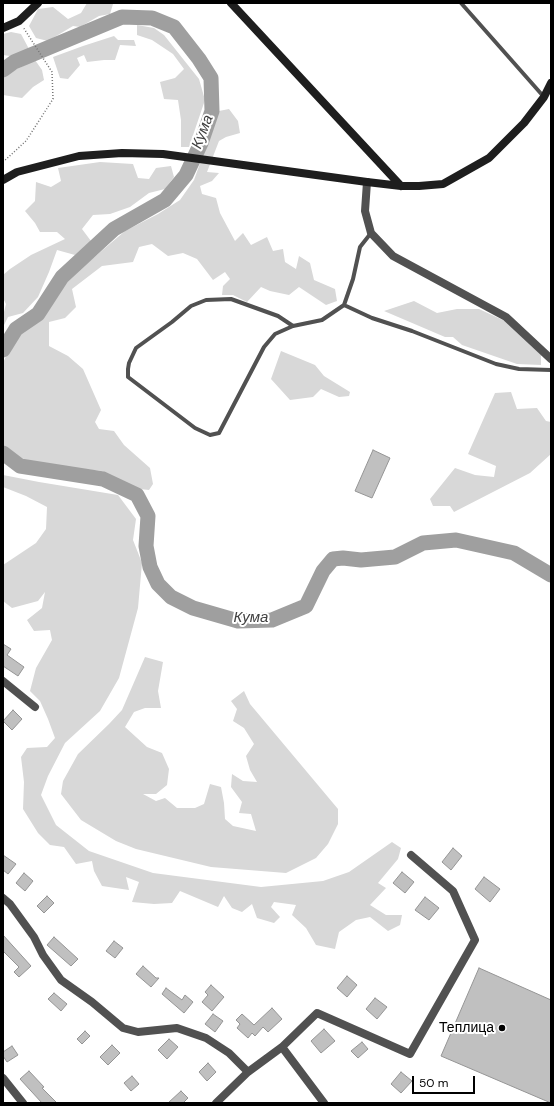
<!DOCTYPE html>
<meta charset="utf-8">
<style>
body{margin:0}
#map{position:relative;width:554px;height:1106px;overflow:hidden;background:#fff;font-family:"DM Sans",sans-serif}
canvas{display:block}
.frame{position:absolute;inset:0;border:4px solid #000;pointer-events:none}
.scale{position:absolute;left:412px;top:1076px;width:63px;height:18px;box-sizing:border-box;border:2px solid #000;border-top:0;padding-left:5px;font-size:12px;line-height:14px;white-space:nowrap;color:#000;-webkit-text-stroke:3px #fff;paint-order:stroke}
</style>
<div id="map">
<canvas width="554" height="1106"></canvas>
<div class="frame"></div>
<div class="scale">50 m</div>
</div>
<script>
const ctx = document.querySelector('canvas').getContext('2d');
ctx.lineJoin = 'round';
function paint(path, color) { ctx.fillStyle = color; ctx.fill(path, 'evenodd'); }
const shape = rows => new Path2D(rows.map(r => 'M' + r).join(''));
function strokePath(path, color, width, dash) { ctx.strokeStyle = color; ctx.lineWidth = width; ctx.lineCap = dash ? 'butt' : 'round'; ctx.setLineDash(dash || []); ctx.stroke(path); }
function drawText(font, color, halo, rows, align = 'center') {
  ctx.font = font + ' "DM Sans",sans-serif'; ctx.lineWidth = 4; ctx.setLineDash([]); ctx.textBaseline = 'middle'; ctx.strokeStyle = halo; ctx.fillStyle = color; for (const [text, x, y, turn = 0] of rows) {
    ctx.save(); ctx.translate(x, y); ctx.rotate((+turn || 0) * Math.PI / 180); ctx.textAlign = isNaN(turn) ? turn : align; if (halo) ctx.strokeText(text, 0, 0); ctx.fillText(text, 0, 0); ctx.restore();
  }
}
paint(shape([
 [87,3,113,3,113,4,110,14,99,16,80,27,73,26,48,41,36,38,29,26,38,9,53,7,68,19,81,13],
 [137,25,154,28,164,35,199,79,205,100,189,147,181,147,181,120,178,100,164,99,160,82,175,78,184,69,173,54,152,40,137,35],
 [11,32,21,34,29,49,10,56,3,55,3,34],
 [114,36,118,40,134,40,136,46,120,45,115,60,104,60,87,62,84,55,77,58,80,65,68,79,60,78,53,57,83,46],
 [35,60,42,70,44,80,33,87,22,98,3,95,3,77,7,74],
 [229,109,238,121,240,133,226,137,219,141,207,172,219,173,212,181,200,186,202,194,216,198,220,213,235,241,243,233,251,245,267,237,273,251,283,249,285,262,296,269,299,256,310,263,314,280,335,289,337,301,326,305,299,287,289,295,270,291,261,287,247,302,233,295,222,295,223,286,230,279,225,272,213,280,197,259,183,253,168,256,152,244,139,247,133,262,102,266,72,289,76,307,65,318,49,322,49,346,68,356,83,369,101,410,95,422,99,429,114,431,124,445,150,468,153,484,149,490,140,489,102,471,23,463,3,447,3,363,6,356,21,332,43,319,64,283,125,231,158,214,180,200,194,180,219,111],
 [100,162,133,164,138,178,149,179,156,168,171,166,174,177,165,189,149,193,130,207,110,214,93,215,82,229,91,241,75,255,57,250,49,272,38,297,23,313,8,317,3,327,3,312,4,312,6,304,3,298,3,275,10,269,31,255,65,239,57,232,40,232,35,223,25,211,35,201,36,182,51,187,61,181,58,168],
 [414,301,437,313,457,309,479,309,505,321,541,355,541,365,517,364,462,345,453,337,445,337,384,311],
 [281,351,315,365,324,376,350,392,349,396,339,397,321,389,313,397,290,400,271,379],
 [511,392,517,409,537,408,546,421,551,422,551,454,530,473,454,512,450,506,433,506,430,499,455,468,475,475,494,477,496,466,468,454,495,393],
 [3,475,39,482,118,495,136,519,133,540,142,563,138,608,119,678,100,711,65,743,48,776,41,795,56,825,89,851,153,873,261,887,323,881,349,872,392,842,401,848,398,859,378,883,386,888,370,905,386,915,402,915,400,925,388,931,370,917,356,920,339,932,335,949,316,945,306,928,292,915,296,905,274,902,271,907,280,917,274,923,257,918,252,904,242,912,232,908,224,896,218,907,180,891,172,903,154,904,132,902,139,882,126,877,129,890,102,886,94,871,92,861,76,864,64,847,50,845,38,833,23,809,24,782,21,757,27,748,47,747,55,738,48,719,40,701,30,691,36,668,52,640,50,630,34,631,27,620,42,608,45,592,38,601,12,608,3,601,3,565,36,543,46,529,47,507,26,496,3,487],
 [145,657,163,662,158,691,161,708,145,708,134,712,125,727,147,747,162,753,169,769,167,785,156,794,143,794,156,801,165,798,177,808,195,808,204,804,210,784,221,787,224,803,225,819,233,826,256,831,251,814,239,813,242,802,231,787,232,774,243,781,257,782,250,770,246,756,254,744,244,728,233,721,237,709,231,701,244,691,250,704,338,809,338,824,328,844,316,858,286,873,211,867,136,849,116,841,81,820,61,794,63,781,78,754,109,724,122,710]
]), '#d8d8d8');
strokePath(shape([
 [3,70,14,62,122,17,152,18,174,27,199,59,211,78,212,111,201,143,186,175,165,200,114,229,62,277,38,314,16,329,3,350],
 [3,453,20,466,103,479,137,495,148,516,146,546,150,567,158,584,171,597,193,608,238,621,272,620,306,606,323,571,333,559,343,558,361,560,395,557,423,543,456,540,514,553,551,575]
]), '#9f9f9f', 15);
const building = shape([
 [373,450,390,458,372,498,355,491,373,450],
 [3,644,11,649,7,655,24,667,18,676,3,666,3,644],
 [13,710,22,719,12,730,3,721,13,710],
 [453,848,462,856,451,870,442,862,453,848],
 [3,855,16,864,8,874,3,870,3,855],
 [402,872,414,882,405,893,393,883,402,872],
 [24,873,33,881,25,891,16,883,24,873],
 [484,877,500,889,490,902,475,889,484,877],
 [47,896,54,903,44,913,37,906,47,896],
 [425,897,439,908,429,920,415,910,425,897],
 [3,935,31,966,19,977,14,972,19,967,3,951,3,935],
 [54,937,78,959,71,966,47,945,54,937],
 [114,941,123,948,115,958,106,951,114,941],
 [143,966,156,978,159,978,151,987,136,974,143,966],
 [479,968,551,1000,551,1103,441,1056,479,968],
 [347,976,357,985,347,997,337,988,347,976],
 [211,985,224,997,212,1011,202,1002,208,995,205,992,211,985],
 [166,988,182,1000,185,995,193,1002,184,1013,162,994,166,988],
 [54,993,67,1004,61,1011,48,999,54,993],
 [375,998,387,1007,377,1019,366,1009,375,998],
 [272,1008,282,1019,268,1032,263,1027,255,1036,252,1033,248,1038,237,1028,240,1024,236,1020,242,1014,254,1025,272,1008],
 [213,1014,223,1021,215,1032,205,1024,213,1014],
 [324,1029,335,1041,321,1053,311,1041,324,1029],
 [85,1031,90,1036,82,1044,77,1039,85,1031],
 [169,1039,178,1047,167,1059,158,1050,169,1039],
 [362,1042,368,1049,358,1058,351,1051,362,1042],
 [112,1045,120,1053,108,1065,100,1057,112,1045],
 [12,1046,18,1055,7,1062,3,1056,3,1052,12,1046],
 [208,1063,216,1072,207,1081,199,1072,208,1063],
 [29,1071,44,1087,42,1088,57,1103,42,1103,20,1079,29,1071],
 [401,1072,412,1081,401,1093,391,1084,401,1072],
 [132,1076,139,1084,131,1091,124,1083,132,1076],
 [181,1091,188,1098,183,1103,168,1103,181,1091]
]);
paint(building, '#c0c0c0');
strokePath(building, '#959595', 1);
strokePath(shape([
 [3,162,26,141,53,99,52,72,23,27]
]), '#737373', 1.5, [1, 2]);
strokePath(shape([
 [461,3,544,97],
 [344,305,372,318,412,331,496,364,519,369,551,370],
 [293,326,278,316,231,299,206,300,191,306,172,322,136,348,129,363,128,369,128,377,195,428,210,435,219,433,264,347,275,334,293,326,322,320,344,305,353,279,360,247,371,233]
]), '#515151', 4);
strokePath(shape([
 [367,182,365,211,371,233,393,256,506,317,551,359],
 [3,681,35,707],
 [3,898,10,904,34,937,43,955,61,980,92,1002,123,1028,138,1032,177,1028,206,1038,229,1053,248,1072],
 [282,1047,324,1103],
 [3,1078,23,1103],
 [216,1103,248,1072,282,1047,317,1013,410,1054,475,940,453,891,411,855]
]), '#515151', 8);
strokePath(shape([
 [231,3,401,186],
 [3,28,19,21,38,3],
 [3,180,17,172,79,156,122,153,163,154,367,182,401,186,419,186,443,184,489,158,524,123,544,97,551,83]
]), '#1e1e1e', 8);
for (const [x, y, r, color] of [
 [502,1028,4,"#000"]
]) { const dot = new Path2D(); dot.arc(x, y, r, 0, 2 * Math.PI); ctx.fillStyle = color; ctx.fill(dot); strokePath(dot, '#fff', 1.5); }
drawText('14px', '#000', '#fff', [
 ["Теплица",494,1028]
], 'right');
drawText('italic 15px', '#404040', '#fff', [
 ["Кума",203,132,-69],
 ["Кума",251,618]
]);
</script>
